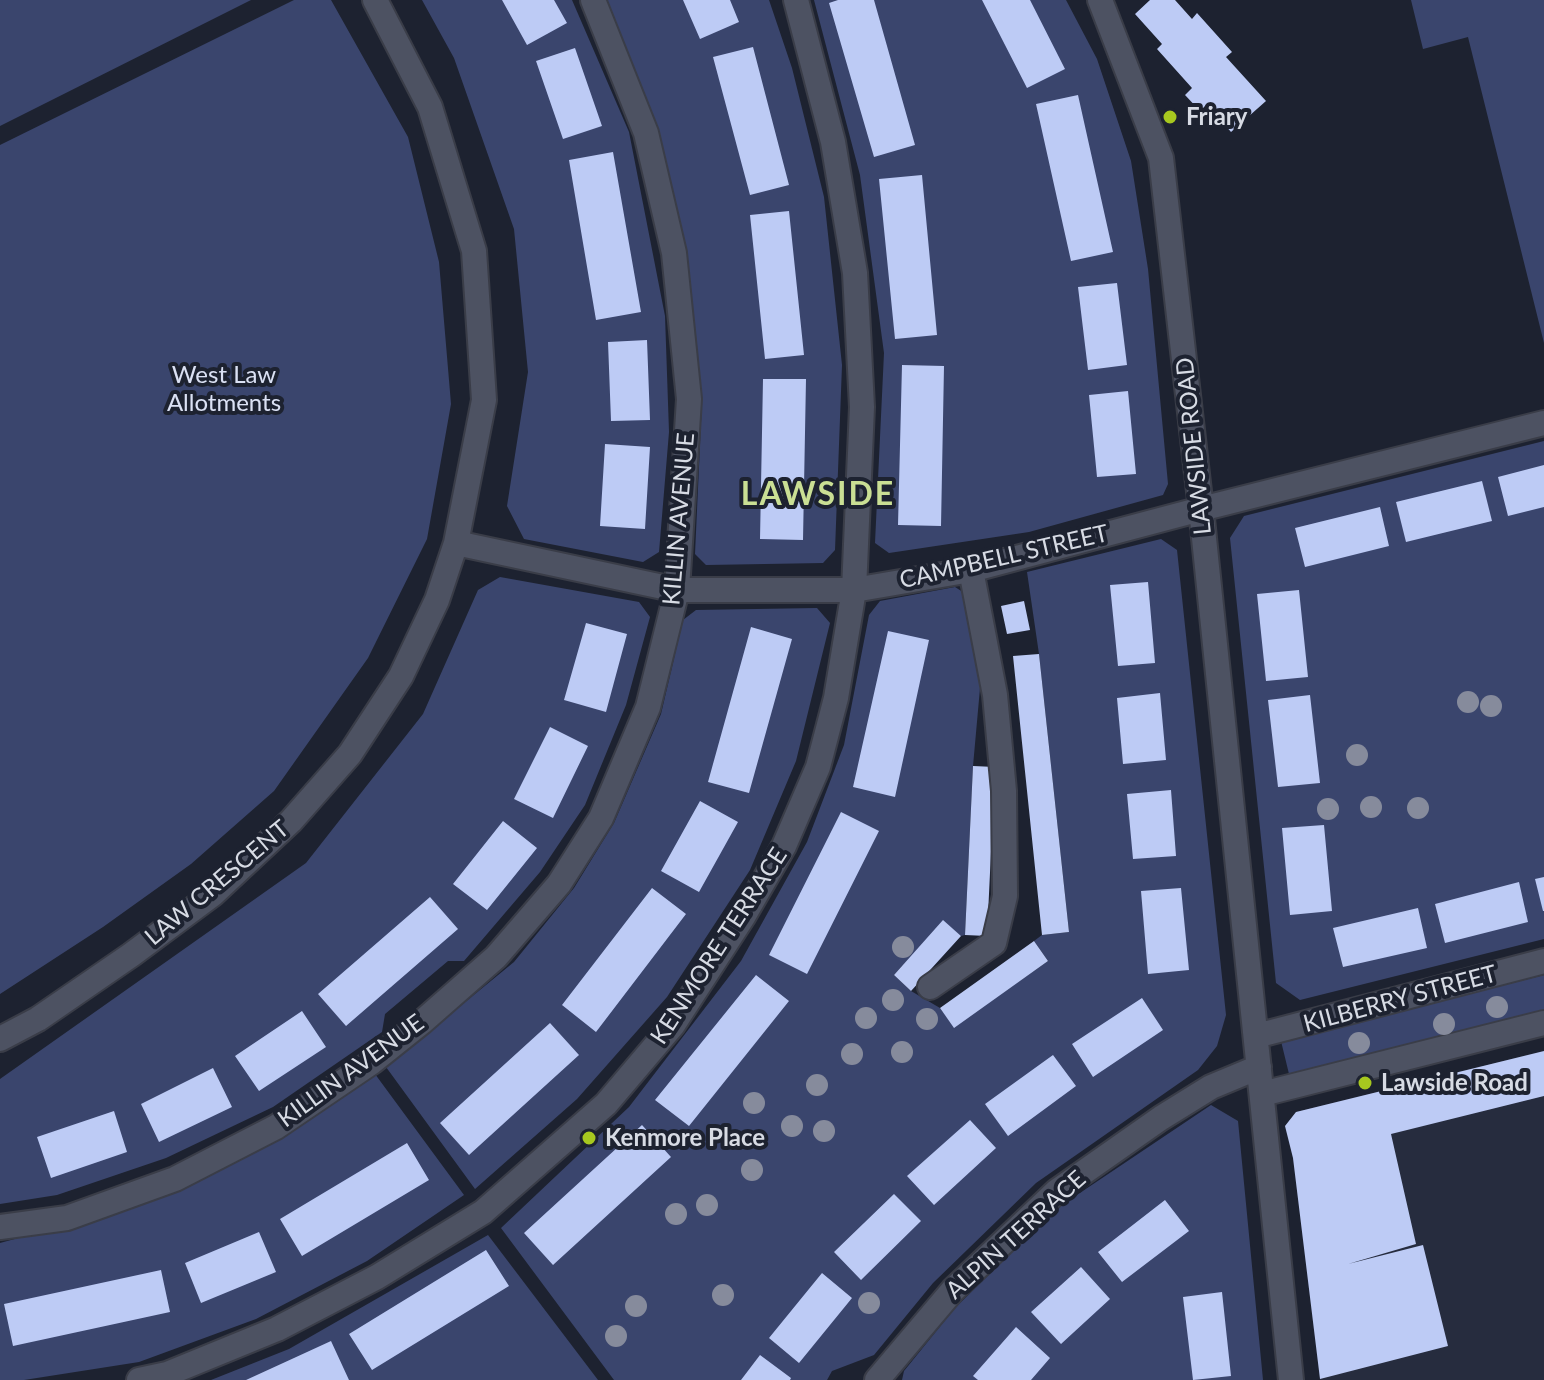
<!DOCTYPE html>
<style>
body{margin:0}
canvas{display:block;background:#1d2230}
</style>
<canvas width="1544" height="1380"></canvas>
<script>
const ctx = document.querySelector('canvas').getContext('2d');
ctx.lineJoin = 'round';
function paint(path, color) { ctx.fillStyle = color; ctx.fill(path, 'evenodd'); }
const shape = rows => new Path2D(rows.map(r => 'M' + r).join(''));
function strokePath(path, color, width, dash) { ctx.strokeStyle = color; ctx.lineWidth = width; ctx.lineCap = dash ? 'butt' : 'round'; ctx.setLineDash(dash || []); ctx.stroke(path); }
function drawText(font, color, halo, rows, align = 'center') {
  ctx.font = font + ' Lato,sans-serif'; ctx.lineWidth = 8; ctx.setLineDash([]); ctx.textBaseline = 'middle'; ctx.strokeStyle = halo; ctx.fillStyle = color; for (const [text, x, y, turn = 0] of rows) {
    ctx.save(); ctx.translate(x, y); ctx.rotate((+turn || 0) * Math.PI / 180); ctx.textAlign = isNaN(turn) ? turn : align; if (halo) ctx.strokeText(text, 0, 0); ctx.fillText(text, 0, 0); ctx.restore();
  }
}
paint(shape([
 [1544,1051,1544,1380,1320,1380,1293,1158,1285,1126,1296,1112]
]), '#262c3e');
paint(shape([
 [0,0,251,0,0,126],
 [294,0,331,0,408,137,439,262,451,404,427,539,368,658,274,791,191,864,103,927,0,994,0,145],
 [422,0,572,0,629,132,665,316,669,432,659,552,643,562,524,539,507,506,528,372,514,229,454,58],
 [605,0,769,0,792,68,824,197,842,365,835,550,823,563,706,565,695,554,702,401,685,253],
 [814,0,1066,0,1097,59,1131,161,1148,269,1168,484,1163,495,1029,532,889,553,875,543,884,353,860,175],
 [1411,0,1544,0,1544,343,1468,37,1423,49],
 [1544,441,1544,939,1300,1000,1276,983,1230,538,1244,516],
 [1161,539,1177,550,1226,1015,1217,1046,1198,1070,1036,1183,933,1283,874,1355,832,1371,827,1380,614,1380,501,1228,629,1107,741,961,807,842,844,745,869,615,880,601,955,587,966,594,981,677,973,766,965,935,961,936,943,921,894,975,911,991,940,1008,954,1027,1048,961,1034,941,1042,935,1069,932,1039,654,1027,572],
 [500,577,639,602,650,617,626,705,585,805,540,872,464,961,448,961,385,1014,382,1032,273,1107,166,1158,57,1195,0,1204,0,1079,306,863,423,714,478,590],
 [817,608,830,623,796,761,750,870,667,997,577,1099,475,1189,386,1067,514,962,574,888,614,823,661,714,683,620,696,610],
 [1544,975,1544,1011,1289,1074,1281,1041],
 [375,1074,464,1195,367,1261,256,1319,139,1362,24,1380,0,1380,0,1243,128,1208,254,1153],
 [1211,1105,1238,1121,1263,1380,902,1380,904,1371,955,1308,1056,1209],
 [488,1235,598,1380,211,1380,289,1349]
]), '#3a456d');
paint(shape([
 [502,0,554,0,567,23,527,45],
 [683,0,730,0,739,22,700,39],
 [838,0,874,0,915,145,874,157,829,3],
 [982,0,1030,0,1065,69,1027,88],
 [1150,0,1175,0,1192,19,1197,13,1232,52,1226,57,1266,101,1231,132,1207,104,1200,111,1185,95,1192,88,1157,49,1162,44,1135,14],
 [753,47,789,185,750,195,713,57],
 [575,48,602,126,563,139,536,61],
 [1078,95,1113,252,1071,261,1036,104],
 [613,152,641,312,596,320,569,160],
 [922,175,937,335,895,339,879,179],
 [789,211,804,355,765,359,750,215],
 [1117,283,1127,365,1088,370,1078,287],
 [647,340,650,420,611,421,608,342],
 [902,365,944,366,941,526,898,525],
 [763,379,806,379,803,540,760,539],
 [1128,391,1136,474,1097,477,1089,395],
 [605,444,650,447,645,529,600,526],
 [1544,465,1544,507,1508,516,1498,477],
 [1482,481,1492,521,1406,542,1396,502],
 [1380,507,1389,546,1305,567,1295,528],
 [1148,582,1155,663,1118,666,1110,585],
 [1299,590,1308,677,1266,681,1257,594],
 [1024,601,1030,630,1007,634,1001,606],
 [586,623,627,634,606,712,564,700],
 [751,627,792,639,749,793,708,782],
 [888,631,929,640,895,797,853,787],
 [1039,654,1069,932,1042,935,1013,656],
 [1160,693,1166,760,1123,764,1117,698],
 [1310,695,1320,783,1278,787,1268,700],
 [550,727,588,746,553,818,514,799],
 [973,766,995,767,987,936,965,935],
 [1171,790,1176,856,1133,859,1127,794],
 [700,801,738,822,699,892,661,871],
 [841,812,879,831,807,974,769,955],
 [503,821,537,848,487,910,453,884],
 [1324,825,1332,911,1290,915,1282,828],
 [1544,877,1544,911,1543,911,1535,879],
 [1519,882,1528,922,1445,943,1435,904],
 [652,888,686,914,596,1032,562,1005],
 [1181,888,1189,970,1148,974,1141,891],
 [430,897,458,929,346,1026,318,994],
 [1418,908,1427,948,1343,967,1333,928],
 [943,920,961,936,911,991,894,975],
 [1034,941,1048,961,954,1028,940,1008],
 [756,975,789,1001,689,1126,655,1100],
 [1142,998,1163,1030,1093,1077,1072,1044],
 [302,1011,326,1047,259,1091,235,1056],
 [550,1023,579,1055,469,1155,440,1123],
 [1544,1051,1544,1096,1391,1134,1416,1244,1348,1264,1423,1245,1448,1346,1320,1379,1293,1158,1285,1126,1296,1112],
 [1053,1055,1076,1086,1008,1136,985,1104],
 [213,1068,232,1107,159,1142,141,1104],
 [114,1111,127,1152,51,1178,37,1137],
 [970,1120,996,1148,934,1205,907,1176],
 [642,1125,671,1157,553,1265,524,1233],
 [407,1143,429,1180,302,1256,280,1219],
 [894,1194,921,1221,861,1280,834,1252],
 [1165,1200,1189,1231,1122,1282,1098,1252],
 [259,1232,276,1272,201,1303,185,1263],
 [486,1250,509,1286,372,1370,349,1334],
 [1081,1267,1110,1299,1061,1344,1031,1312],
 [161,1270,170,1312,13,1346,4,1304],
 [822,1273,852,1298,799,1363,769,1338],
 [1222,1292,1231,1376,1193,1380,1183,1297],
 [1016,1327,1050,1358,1031,1380,978,1380,973,1376],
 [331,1341,349,1380,246,1380,294,1358],
 [760,1355,791,1378,790,1380,741,1380]
]), '#bdcbf5');
const minor = shape([
 [1100,0,1161,158,1201,509,1291,1380],
 [456,543,677,590,854,590,971,570,1201,509,1544,423],
 [930,987,994,943,1005,896,1004,791,995,695,971,570],
 [1256,1036,1544,961],
 [0,1039,38,1019,131,955,213,894,291,821,350,754,401,676,437,600,456,543,484,400,474,251,430,107,375,0],
 [1262,1094,1544,1023],
 [0,1227,67,1218,175,1179,276,1127,372,1062,422,1022,496,957,559,884,601,818,648,707,677,590,689,399,674,253,646,133,593,0],
 [139,1380,167,1374,277,1329,377,1277,483,1212,606,1104,673,1025,743,917,784,846,818,767,836,698,854,590,862,407,855,273,833,142,796,0],
 [877,1380,953,1290,1057,1191,1161,1118,1211,1087,1259,1067]
]);
strokePath(minor, '#3a3d48', 28);
strokePath(minor, '#4d5262', 24);
ctx.fillStyle = '#868b9c';
for (const [x, y] of [
 [1468,702],
 [1491,706],
 [1357,755],
 [1371,807],
 [1418,808],
 [1328,809],
 [903,947],
 [893,1000],
 [1497,1007],
 [866,1018],
 [927,1019],
 [1444,1024],
 [1359,1043],
 [902,1052],
 [852,1054],
 [817,1085],
 [754,1103],
 [792,1126],
 [824,1131],
 [752,1170],
 [707,1205],
 [676,1214],
 [723,1295],
 [869,1303],
 [636,1306],
 [616,1336]
]) { ctx.beginPath(); ctx.arc(x, y, 11, 0, 2 * Math.PI); ctx.fill(); }
for (const [x, y, r, color] of [
 [1170,117,8,"#a7c81f"],
 [1365,1083,8,"#a7c81f"],
 [589,1138,8,"#a7c81f"]
]) { const dot = new Path2D(); dot.arc(x, y, r, 0, 2 * Math.PI); ctx.fillStyle = color; ctx.fill(dot); strokePath(dot, '#1d2230', 3); }
drawText('bold 24px', '#d7dbe4', '#1d2230', [
 ["Friary",1186,117],
 ["Lawside Road",1381,1083],
 ["Kenmore Place",605,1138]
], 'left');
drawText('24px', '#dbe1f4', '#1d2230', [
 ["West Law",224,375],
 ["Allotments",224,403]
]);
drawText('24px', '#d7dbe4', '#1d2230', [
 ["LAWSIDE ROAD",1194,446,-96],
 ["KILLIN AVENUE",679,519,-85],
 ["CAMPBELL STREET",1004,557,-13],
 ["LAW CRESCENT",217,883,-40],
 ["KENMORE TERRACE",719,946,-57],
 ["KILBERRY STREET",1400,999,-15],
 ["KILLIN AVENUE",351,1071,-36],
 ["ALPIN TERRACE",1016,1235,-42]
]);
ctx.letterSpacing = '2px';
drawText('bold 32px', '#cadf94', '#1d2230', [
 ["LAWSIDE",818,495]
]);
ctx.letterSpacing = '0px';
</script>
